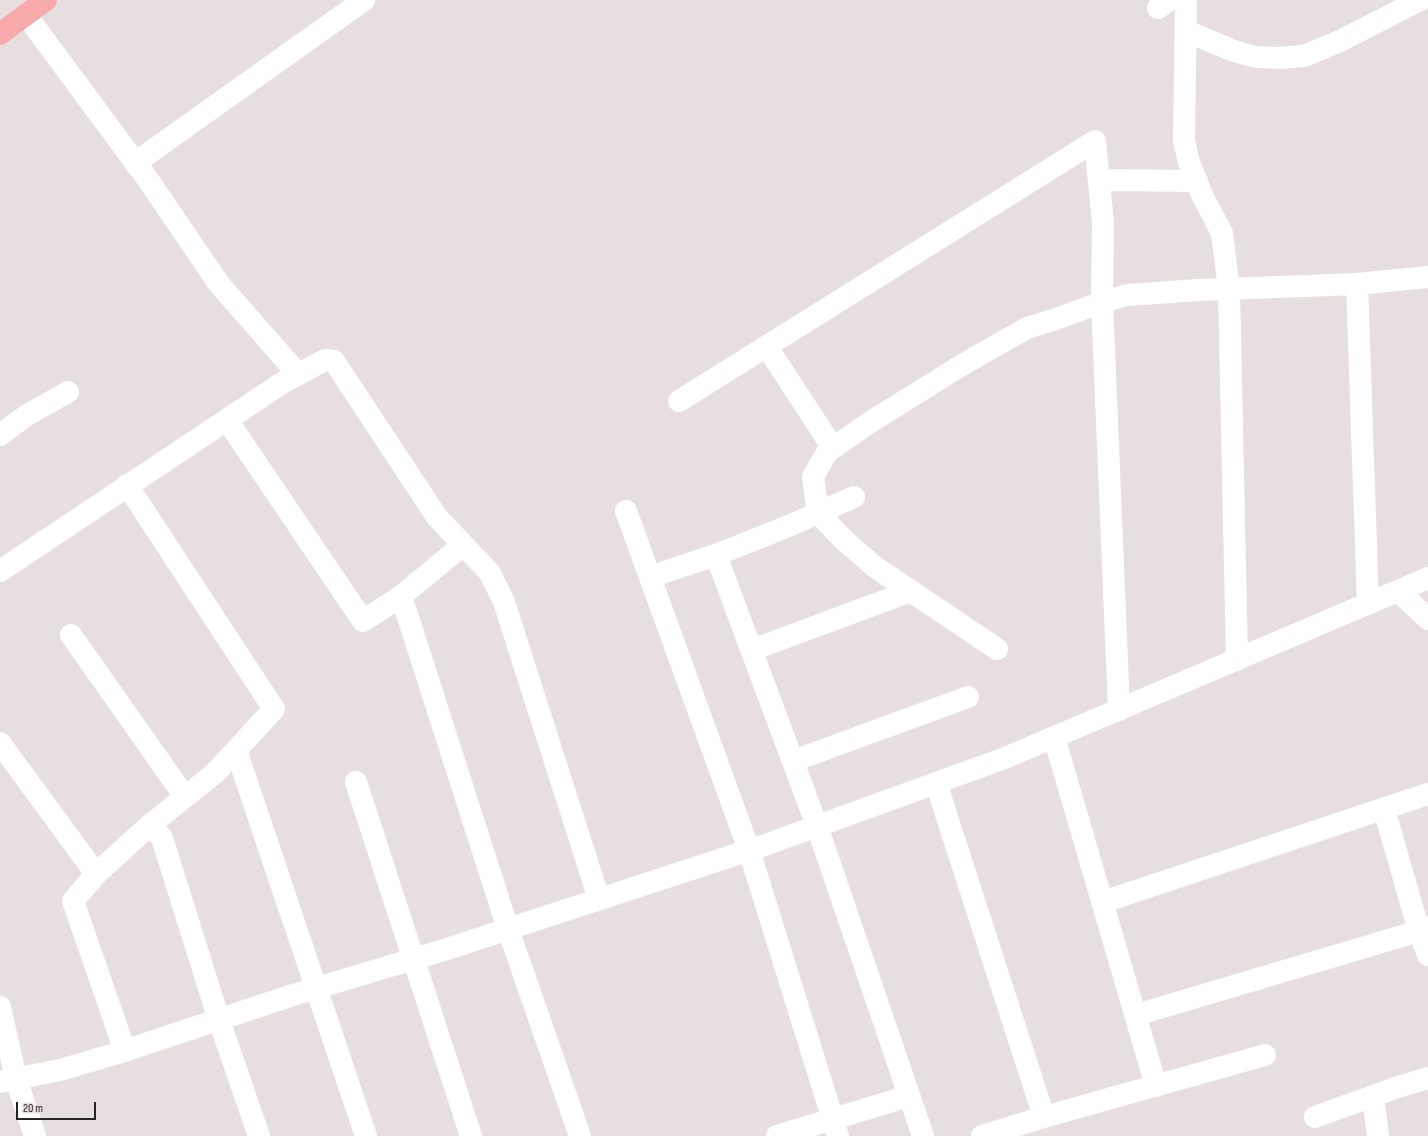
<!DOCTYPE html>
<style>
body{margin:0}
#map{position:relative;width:1428px;height:1136px;overflow:hidden;background:#e7dfdf;font-family:"Sofia Sans Condensed",sans-serif}
canvas{display:block}
.scale{position:absolute;left:16px;top:1102px;width:80px;height:18px;box-sizing:border-box;border:2px solid #262323;border-top:0;padding-left:5px;font-size:12px;line-height:14px;white-space:nowrap;color:#262323;-webkit-text-stroke:3px #e7dfdf;paint-order:stroke}
</style>
<div id="map">
<canvas width="1428" height="1136"></canvas>
<div class="scale">20 m</div>
</div>
<script>
const ctx = document.querySelector('canvas').getContext('2d');
ctx.lineJoin = 'round';
const shape = rows => new Path2D(rows.map(r => 'M' + r).join(''));
function strokePath(path, color, width, dash) { ctx.strokeStyle = color; ctx.lineWidth = width; ctx.lineCap = dash ? 'butt' : 'round'; ctx.setLineDash(dash || []); ctx.stroke(path); }
strokePath(shape([
 [1186,0,1184,141,1189,162,1202,195,1222,233,1229,289,1237,660],
 [1158,8,1169,0],
 [26,15,149,181,219,284,298,374],
 [1186,31,1234,51,1256,57,1279,58,1304,56,1340,41,1420,0],
 [135,163,364,0],
 [1099,180,1197,181],
 [1357,284,1368,604],
 [767,347,833,448],
 [679,401,1095,141,1103,223,1102,302,1119,710],
 [227,420,363,621,400,597,463,545],
 [0,435,27,415,68,392],
 [626,511,749,850,838,1136],
 [716,555,817,826,923,1136],
 [0,571,282,383,325,360,334,361,437,517,490,573,504,602,599,899],
 [650,577,721,553,791,525,854,497],
 [1398,591,1428,619],
 [400,597,406,611,508,929,580,1136],
 [71,635,185,797],
 [997,649,875,567,845,541,818,513,813,477,827,452,872,421,962,365,1027,328,1059,318,1102,302,1127,295,1198,290,1357,284,1428,277],
 [752,650,911,591],
 [1054,737,1156,1086],
 [0,743,96,874],
 [236,750,366,1136],
 [793,761,968,697],
 [356,782,471,1136],
 [936,783,1044,1117],
 [1384,809,1419,931,1428,955],
 [150,825,162,838,219,1020,259,1136],
 [1103,902,1428,794],
 [0,1007,16,1079,35,1136],
 [1136,1015,1419,931,1428,927],
 [125,1051,73,901,96,874,150,825,215,773,274,709,127,485],
 [0,1082,60,1070,118,1053,293,995,444,950,765,845,1005,758,1428,578],
 [1373,1096,1378,1136],
 [1315,1117,1398,1087,1428,1078],
 [777,1136,909,1096],
 [982,1136,1044,1117,1265,1055]
]), '#fff', 22);
strokePath(shape([
 [0,34,46,0]
]), '#f8a9aa', 22);
</script>
